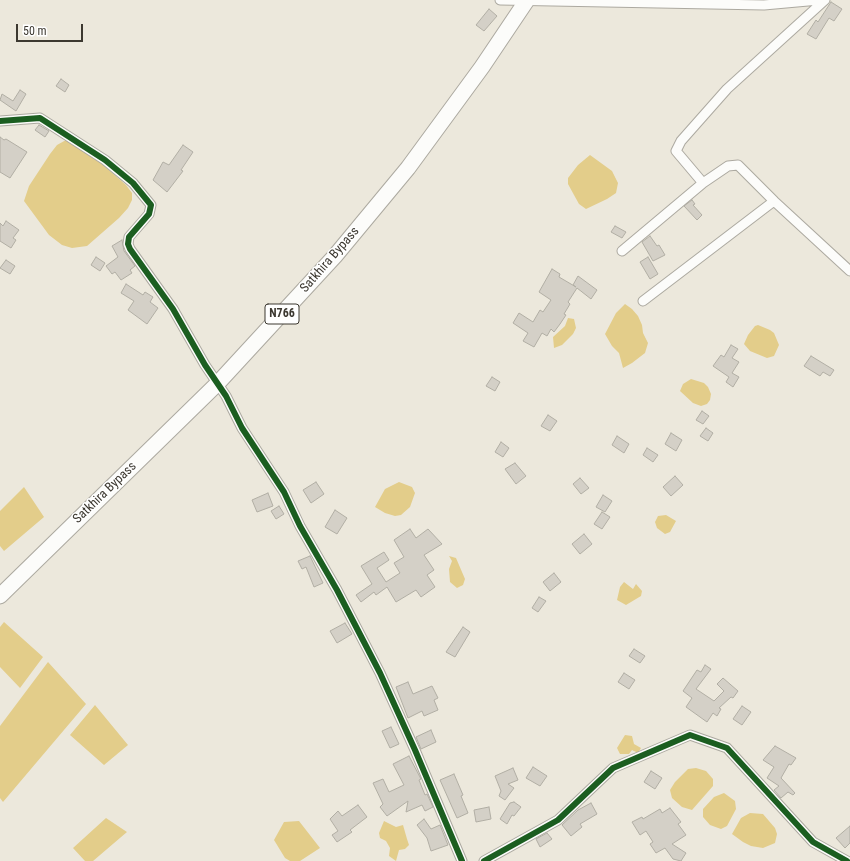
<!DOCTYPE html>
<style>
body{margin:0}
#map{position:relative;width:850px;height:861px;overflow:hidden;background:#ece8dc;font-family:"Roboto Condensed",sans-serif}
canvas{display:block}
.scale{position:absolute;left:16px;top:24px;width:67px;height:18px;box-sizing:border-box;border:2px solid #3c3830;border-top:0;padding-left:5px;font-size:12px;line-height:14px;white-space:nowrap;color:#3c3830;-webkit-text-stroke:3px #fff;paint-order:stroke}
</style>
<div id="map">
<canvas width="850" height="861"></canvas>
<div class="scale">50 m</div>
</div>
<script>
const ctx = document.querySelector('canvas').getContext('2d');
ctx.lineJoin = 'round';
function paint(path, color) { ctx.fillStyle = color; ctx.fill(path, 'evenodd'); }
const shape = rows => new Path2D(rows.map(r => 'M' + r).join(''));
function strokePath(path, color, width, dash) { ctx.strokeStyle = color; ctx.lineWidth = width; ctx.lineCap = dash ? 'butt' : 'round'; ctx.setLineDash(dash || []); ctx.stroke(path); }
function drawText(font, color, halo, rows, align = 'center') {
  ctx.font = font + ' "Roboto Condensed",sans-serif'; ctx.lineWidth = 3; ctx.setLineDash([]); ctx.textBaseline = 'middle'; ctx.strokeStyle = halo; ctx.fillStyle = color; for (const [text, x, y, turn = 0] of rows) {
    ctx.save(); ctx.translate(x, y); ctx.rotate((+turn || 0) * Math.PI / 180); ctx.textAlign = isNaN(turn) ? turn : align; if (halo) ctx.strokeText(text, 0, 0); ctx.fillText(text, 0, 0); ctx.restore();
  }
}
paint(shape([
 [66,140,102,164,126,185,132,193,132,200,128,208,119,218,87,246,72,248,62,245,49,235,24,201,29,186,50,154,57,145],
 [590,155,612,171,618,183,616,193,607,199,586,209,579,204,574,195,568,184,568,178,578,165],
 [625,304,632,309,638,316,642,325,643,333,648,343,645,353,632,363,623,368,619,353,612,346,605,334,616,313],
 [568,318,574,319,576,328,573,334,562,345,554,348,553,337,565,326],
 [758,325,770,330,774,333,779,345,774,356,767,358,750,351,744,344,748,335,755,326],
 [691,379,704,383,708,387,711,394,710,400,707,404,701,406,693,403,680,391,683,384],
 [399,482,412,487,415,493,410,507,401,515,395,516,385,513,375,507,385,489],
 [24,487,44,517,4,551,0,546,0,511],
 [666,515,676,521,670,532,665,534,657,528,655,522,658,516],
 [449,556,456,558,465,579,463,585,457,588,450,582,449,569,452,561],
 [624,582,633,589,636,584,642,591,641,596,626,605,617,600,620,587],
 [4,622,43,657,20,688,0,667,0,627],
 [48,662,86,704,3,802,0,798,0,726],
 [95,705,128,745,104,765,70,735],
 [625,735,632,736,634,744,641,748,638,753,632,750,629,754,620,754,617,748],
 [696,768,706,771,713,779,713,786,692,810,682,807,672,798,670,790,675,782,688,769],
 [724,793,735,801,736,809,727,826,721,829,710,825,703,817,703,809,714,797],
 [750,813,763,814,775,828,777,834,775,843,763,848,751,846,743,842,732,834,741,818],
 [106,818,127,832,93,861,85,861,73,848],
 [299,821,320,848,300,861,290,861,285,858,274,840,284,822],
 [384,821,396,827,403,825,407,839,409,845,405,849,399,850,396,861,389,856,390,848,386,841,380,838,379,833]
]), '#e3cd8a');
const building = shape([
 [831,2,842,9,834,21,829,18,816,39,807,34,816,20,818,22,831,2],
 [489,9,497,16,484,31,476,25,489,9],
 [61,79,69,85,65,92,56,86,61,79],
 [20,90,26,94,16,111,0,100,2,94,13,101,20,90],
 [39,125,49,131,45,137,35,130,39,125],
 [0,137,4,140,6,139,27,152,10,178,0,172,0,137],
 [183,145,193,152,181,170,183,171,167,192,153,180,163,162,169,165,183,145],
 [692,200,695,204,693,205,702,215,697,220,684,206,692,200],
 [6,221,19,230,13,238,16,240,11,248,0,241,0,223,3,226,6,221],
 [615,226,626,232,622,238,611,232,615,226],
 [650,236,657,246,659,245,665,255,653,261,642,242,650,236],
 [122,240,124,251,135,266,130,270,132,273,121,280,115,272,112,274,106,266,118,257,112,246,122,240],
 [96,257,105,263,100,271,91,265,96,257],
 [648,257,658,274,650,279,640,262,648,257],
 [6,260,15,266,10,274,0,268,6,260],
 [552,269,560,274,559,277,576,287,573,285,578,276,597,290,591,299,577,288,568,302,570,304,564,314,566,315,560,324,554,332,551,329,547,336,542,333,534,347,523,341,528,333,513,323,519,313,533,322,540,310,543,312,551,300,539,292,552,269],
 [126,284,143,295,145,292,153,297,150,302,158,308,147,324,128,310,134,301,121,293,126,284],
 [731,345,738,349,732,358,739,362,732,373,739,377,733,387,726,382,729,377,713,366,721,355,724,357,731,345],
 [811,356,834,370,830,376,823,372,820,376,804,366,811,356],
 [492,377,500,382,495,391,486,386,492,377],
 [702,411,709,416,703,424,696,420,702,411],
 [548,415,557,421,550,431,541,426,548,415],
 [706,428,713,433,708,441,700,436,706,428],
 [671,433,682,440,676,451,665,444,671,433],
 [617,436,629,444,624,453,612,445,617,436],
 [501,442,509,448,503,457,495,452,501,442],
 [647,448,658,455,653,462,643,455,647,448],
 [515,463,526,476,516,484,505,469,515,463],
 [675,476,683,485,671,496,663,487,675,476],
 [580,478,589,488,581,494,573,484,580,478],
 [316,482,324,494,311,503,303,490,316,482],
 [268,493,273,506,257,512,252,500,268,493],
 [603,495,612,501,605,512,596,507,603,495],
 [279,506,284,514,276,519,271,511,279,506],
 [335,510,347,518,337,534,325,527,335,510],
 [602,512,610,517,602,529,594,524,602,512],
 [410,529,416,538,428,529,442,544,424,555,434,570,427,575,435,587,421,597,416,590,396,602,387,587,376,595,374,592,361,602,356,595,372,584,361,566,384,552,389,560,377,568,386,582,400,573,394,563,404,557,394,540,410,529],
 [584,534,592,544,580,554,572,544,584,534],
 [310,556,323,583,314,587,306,567,302,569,298,561,310,556],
 [554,573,561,582,550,591,543,582,554,573],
 [539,597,546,601,538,612,532,608,539,597],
 [345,623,352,634,337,643,330,631,345,623],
 [463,627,470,632,455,657,446,652,463,627],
 [634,649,645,656,640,663,629,656,634,649],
 [705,665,711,669,696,689,714,701,724,691,717,684,723,678,738,691,733,698,731,697,719,708,721,709,717,716,713,713,707,722,686,707,692,698,683,691,697,670,701,672,705,665],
 [624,673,635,680,629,689,618,682,624,673],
 [408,682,413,694,432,686,438,698,434,700,438,710,424,716,422,711,408,718,396,687,408,682],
 [742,706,751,712,742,725,733,719,742,706],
 [391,727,399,744,390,748,382,731,391,727],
 [431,730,436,742,421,749,416,737,431,730],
 [775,746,796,758,791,765,789,764,781,778,795,793,793,795,788,792,781,798,774,790,779,786,767,778,774,767,763,760,775,746],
 [409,756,421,779,419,780,425,795,427,794,433,807,425,811,422,805,406,812,408,801,387,816,380,807,383,804,373,783,383,779,389,792,404,785,393,764,409,756],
 [533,767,547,776,540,786,526,778,533,767],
 [513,768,518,780,508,784,514,788,505,800,499,796,501,791,495,776,513,768],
 [651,771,662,778,655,789,644,782,651,771],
 [454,774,463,795,461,796,468,813,457,818,440,780,454,774],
 [514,802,521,807,514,816,512,815,507,824,500,819,510,803,514,802],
 [591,803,597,814,580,824,582,827,571,836,562,825,578,810,591,803],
 [358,805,367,817,350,830,352,832,337,842,332,835,338,831,330,819,338,811,342,816,358,805],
 [489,807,491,819,476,822,474,810,489,807],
 [670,808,681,822,678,824,686,835,672,844,686,853,681,861,673,859,665,848,656,853,650,844,653,842,646,831,640,835,632,822,642,817,643,819,660,809,662,813,670,808],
 [424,819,431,829,440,825,448,845,431,851,427,838,417,825,424,819],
 [850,826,850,843,845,848,836,838,850,826],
 [547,833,552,839,540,847,536,839,547,833]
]);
paint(building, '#d4d0c7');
strokePath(building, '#b1aea4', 1);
const minor = shape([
 [500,0,764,5,819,0],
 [0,121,40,118,105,160,133,183,151,205,149,214,129,237,128,244,130,249,173,309,205,365,226,396,242,428,284,492,300,526,337,590,380,673,415,750,462,861],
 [703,183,676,151,681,141,727,89,825,0],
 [622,251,703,183,728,166,738,165,774,201,850,271],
 [643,301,774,201],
 [484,861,558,820,613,768,690,735,727,748,813,842,847,861]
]);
const trunk = shape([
 [0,596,217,384,335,256,408,168,482,67,527,0]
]);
strokePath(minor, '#aca9a0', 11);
strokePath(trunk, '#aca9a0', 17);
strokePath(minor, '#fcfcfa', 9);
strokePath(trunk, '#fcfcfa', 15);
strokePath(shape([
 [0,121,40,118,105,160,133,183,151,205,149,214,129,237,128,244,130,249,173,309,205,365,226,396,242,428,284,492,300,526,337,590,380,673,415,750,462,861],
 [484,861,558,820,613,768,690,735,727,748,813,842,847,861]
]), '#1b5e20', 6);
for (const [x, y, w] of [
 [282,314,34]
]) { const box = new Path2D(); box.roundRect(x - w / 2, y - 10, w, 20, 3); ctx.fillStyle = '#fff'; ctx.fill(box); strokePath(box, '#3c3830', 1); }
drawText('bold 12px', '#3c3830', null, [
 ["N766",282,314]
]);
drawText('13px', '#3c3830', '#fff', [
 ["Satkhira Bypass",330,260,-49],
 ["Satkhira Bypass",105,493,-44]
]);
</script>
